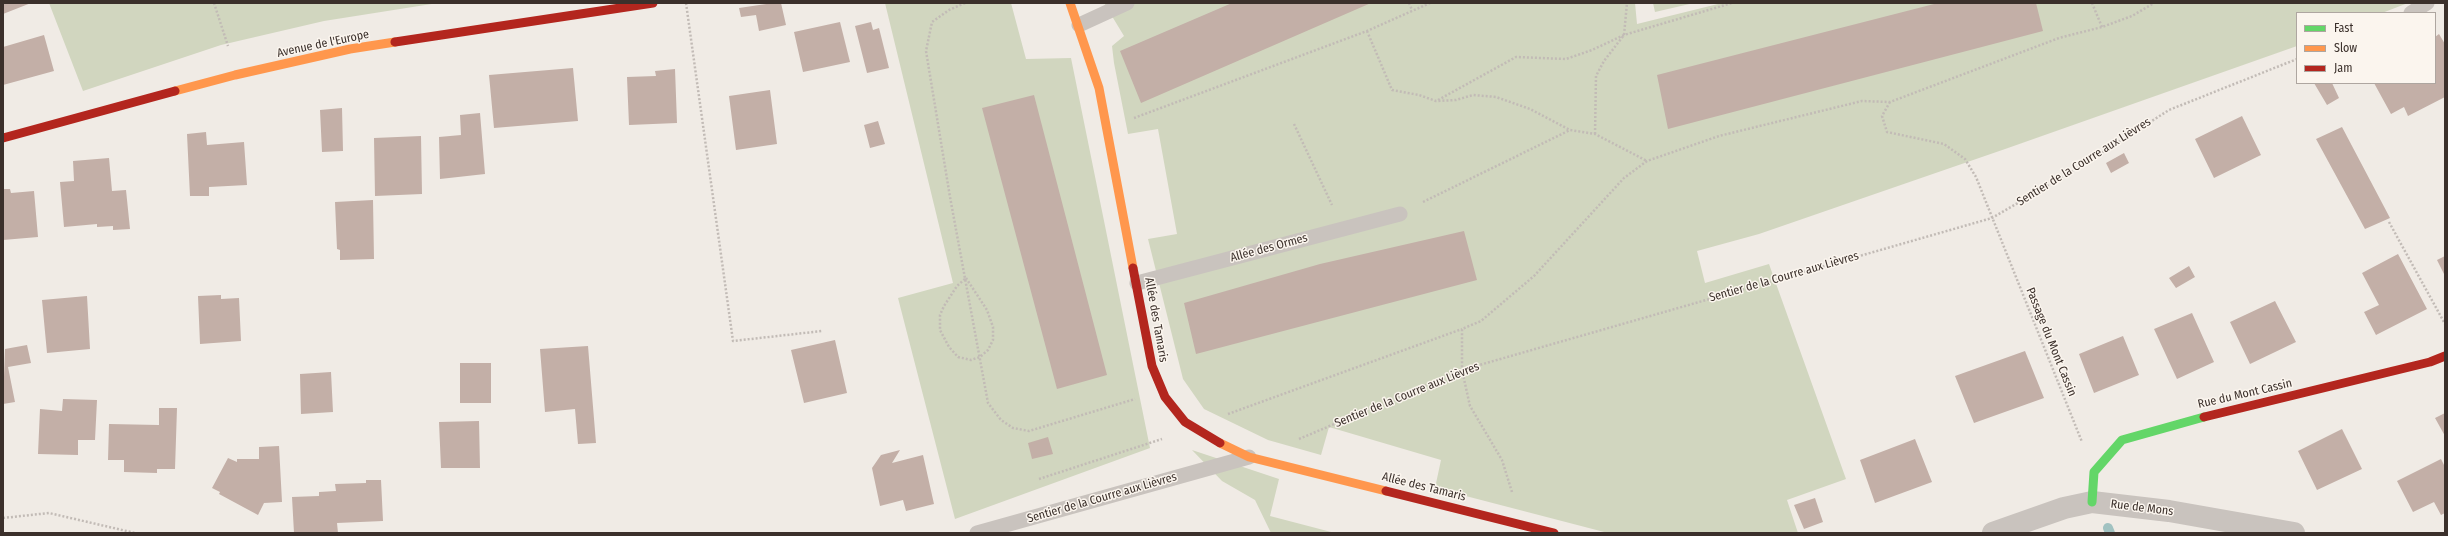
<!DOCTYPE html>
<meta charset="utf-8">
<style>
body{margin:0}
#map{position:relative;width:2448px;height:536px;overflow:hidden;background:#f0ebe5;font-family:"Fira Sans Condensed",sans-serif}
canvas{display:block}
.frame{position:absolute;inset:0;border:4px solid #3b302b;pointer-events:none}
.legend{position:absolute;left:2296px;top:12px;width:140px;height:72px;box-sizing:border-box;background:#fbf5ee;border:1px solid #aea6a0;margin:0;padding:5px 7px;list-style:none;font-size:12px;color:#3b302b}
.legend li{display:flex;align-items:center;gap:8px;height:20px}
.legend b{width:20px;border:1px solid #aea6a0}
</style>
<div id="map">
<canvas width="2448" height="536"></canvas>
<div class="frame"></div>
<ul class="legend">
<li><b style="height:5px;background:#63d668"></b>Fast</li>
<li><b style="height:5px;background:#ff974d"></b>Slow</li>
<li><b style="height:5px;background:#b3261e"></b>Jam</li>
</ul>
</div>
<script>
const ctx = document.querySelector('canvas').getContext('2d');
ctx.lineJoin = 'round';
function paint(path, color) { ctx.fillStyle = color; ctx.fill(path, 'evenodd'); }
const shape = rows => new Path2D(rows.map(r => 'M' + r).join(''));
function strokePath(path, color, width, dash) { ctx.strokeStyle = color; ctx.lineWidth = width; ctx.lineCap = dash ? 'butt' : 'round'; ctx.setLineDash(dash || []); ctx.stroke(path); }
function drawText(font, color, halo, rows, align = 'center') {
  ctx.font = font + ' "Fira Sans Condensed",sans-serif'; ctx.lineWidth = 3; ctx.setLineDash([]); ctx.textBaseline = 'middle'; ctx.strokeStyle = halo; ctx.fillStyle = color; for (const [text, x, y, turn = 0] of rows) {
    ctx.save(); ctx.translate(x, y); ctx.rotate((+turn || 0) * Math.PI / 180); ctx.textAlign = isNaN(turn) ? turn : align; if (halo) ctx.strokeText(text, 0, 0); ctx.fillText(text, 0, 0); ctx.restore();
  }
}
paint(shape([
 [49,3,438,3,324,21,221,45,83,91],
 [885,3,1011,3,1026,59,1071,58,1150,448,955,519,898,298,953,283],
 [1104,3,1635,3,1637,24,1722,3,2408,3,2382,13,2297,13,2297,46,2008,148,1759,234,1697,251,1705,283,1769,264,1846,479,1787,500,1798,533,1608,533,1435,488,1441,460,1329,427,1321,455,1268,440,1204,409,1183,379,1148,239,1177,234,1158,129,1128,134,1114,63,1112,46,1124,36],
 [1653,3,1694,3,1655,12],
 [1192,450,1279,479,1270,516,1335,533,1271,533,1255,500,1222,481],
 [2087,532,2194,532,2198,533,2081,533]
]), '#d1d6bf');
strokePath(shape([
 [2108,528,2110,533]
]), '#a1c2c1', 10);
paint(shape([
 [3,3,31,3,3,14],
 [773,3,781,3,786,25,759,31,756,15,741,17,739,8],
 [1232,3,1371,3,1141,103,1120,51],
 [1938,3,2036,3,2043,31,1668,129,1657,75],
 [840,22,850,62,803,72,794,32],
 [871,22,873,30,879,28,889,68,867,73,855,26],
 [2439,34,2445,44,2445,97,2408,116,2404,107,2391,114,2374,83,2435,83,2435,37],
 [44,35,54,71,3,85,3,47],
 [573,68,578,121,494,128,489,75],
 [675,69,677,123,629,125,627,77,656,76,655,71],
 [2314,83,2332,83,2339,98,2327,105],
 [770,90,777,144,736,150,729,96],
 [1034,95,1107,375,1057,389,982,108],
 [342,108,343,151,322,152,320,110],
 [480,113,485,174,440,179,439,137,461,135,460,115],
 [2242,116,2261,155,2214,178,2195,139],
 [878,121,885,144,870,148,864,125],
 [2342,127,2390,218,2365,229,2316,139],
 [206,132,207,145,244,142,247,185,209,187,209,196,190,196,187,134],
 [421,136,422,194,375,196,374,138],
 [2124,153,2129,163,2111,173,2106,163],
 [109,158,112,191,126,190,130,229,113,230,113,226,97,227,97,224,64,227,60,182,74,181,73,161],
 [3,189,10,189,11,193,34,191,38,237,3,240],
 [373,200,374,259,340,260,340,250,337,249,335,202],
 [1464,231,1477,280,1196,354,1184,303,1320,264],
 [2398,254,2427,309,2376,335,2364,312,2379,305,2362,273],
 [2445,256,2445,276,2437,260],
 [2189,266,2195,277,2176,288,2169,278],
 [221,295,221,299,239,298,241,341,200,344,198,296],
 [87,296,90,349,47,353,42,300],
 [2275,301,2296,342,2250,364,2230,322],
 [2192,313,2214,362,2177,379,2154,329],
 [2123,336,2139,375,2094,393,2079,354],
 [835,340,847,393,804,403,791,350],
 [27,345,31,363,8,367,15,402,3,404,5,349],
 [588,346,596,443,578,444,575,409,545,412,540,349],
 [2025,351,2044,398,1974,423,1955,376],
 [460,363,491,363,491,403,460,403],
 [331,372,333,412,301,414,300,374],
 [63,399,97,400,95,440,78,440,78,455,38,454,40,409,62,411],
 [159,408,177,408,175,469,157,469,157,473,124,472,124,460,108,460,109,424,159,425],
 [2445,413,2445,436,2435,418],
 [479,421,480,468,441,468,439,422],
 [2342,429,2362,469,2317,490,2298,451],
 [1048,437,1053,454,1032,459,1028,443],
 [1915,439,1932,482,1875,503,1860,460],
 [279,446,282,502,264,503,258,515,219,494,220,492,212,488,228,458,237,462,237,459,259,459,259,447],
 [900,450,892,463,923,455,934,504,906,511,903,500,880,506,872,468,881,455],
 [2441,459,2445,467,2445,513,2441,515,2434,502,2413,512,2397,481],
 [366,480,381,480,383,521,337,523,338,533,294,533,292,497,319,496,319,492,336,491,335,484,366,483],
 [1815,498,1823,522,1804,529,1794,505]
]), '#c3afa7');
strokePath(shape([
 [214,3,228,46],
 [686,3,733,341,822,331],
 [965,3,949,10,932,22,926,51,950,197,988,403,1001,420,1013,428,1029,431,1135,399],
 [1409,3,1412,10],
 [2092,3,2102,27],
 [1367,31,1392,90,1419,95,1436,101,1456,100,1473,95,1496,97,1530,109,1570,130,1595,134,1647,161],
 [1438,100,1516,57,1566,59,1592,50,1624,35,1732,3],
 [1890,102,1882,116,1887,132,1944,144,1965,159,1976,177,2082,442],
 [1134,118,1367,31,1430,3],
 [1294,124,1332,205],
 [1595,134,1596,76,1604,61,1624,35,1627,3],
 [1423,202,1570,130],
 [2389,222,2445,324],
 [966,278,987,310,993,327,993,340,988,350,980,357,971,360,958,357,949,347,940,330,940,315,944,306,957,286,966,278],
 [1228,414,1462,329],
 [1299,439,1462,370,1992,218,2081,166,2169,110,2297,59],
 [1039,479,1162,439],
 [1512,492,1502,460,1470,406,1462,370,1462,329,1481,321,1534,276,1624,178,1647,161,1719,136,1862,101,1890,102,2059,38,2102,27,2132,16,2154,3],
 [3,518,49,513,135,533]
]), '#c2bbb6', 2.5, [2, 2]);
strokePath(shape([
 [2411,13,2427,3],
 [1079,25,1127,3],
 [1137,283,1400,214],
 [977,533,1249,457]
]), '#c9c3be', 15);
strokePath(shape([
 [1993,533,2064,508,2092,502,2169,511,2294,533]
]), '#c9c3be', 22);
strokePath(shape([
 [2092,502,2094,472,2122,440,2204,417]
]), '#63d668', 9);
strokePath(shape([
 [1070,3,1099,88,1133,268],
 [175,91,235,75,350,49,395,42],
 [1220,443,1249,457,1386,491]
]), '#ff974d', 9);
strokePath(shape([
 [395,42,653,3],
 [3,138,175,91],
 [1133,268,1152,366,1165,397,1185,422,1220,443],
 [2204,417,2430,362,2445,356],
 [1386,491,1554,533]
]), '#b3261e', 9);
drawText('12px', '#3b302b', '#fbf5ee', [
 ["Avenue de l'Europe",323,44,-12],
 ["Sentier de la Courre aux Lièvres",2084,162,-32],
 ["Allée des Ormes",1269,248,-15],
 ["Sentier de la Courre aux Lièvres",1784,277,-16],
 ["Allée des Tamaris",1156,320,80],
 ["Passage du Mont Cassin",2051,342,68],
 ["Rue du Mont Cassin",2245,394,-13],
 ["Sentier de la Courre aux Lièvres",1407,395,-22],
 ["Allée des Tamaris",1424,487,14],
 ["Sentier de la Courre aux Lièvres",1102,498,-16],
 ["Rue de Mons",2142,508,7]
]);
</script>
